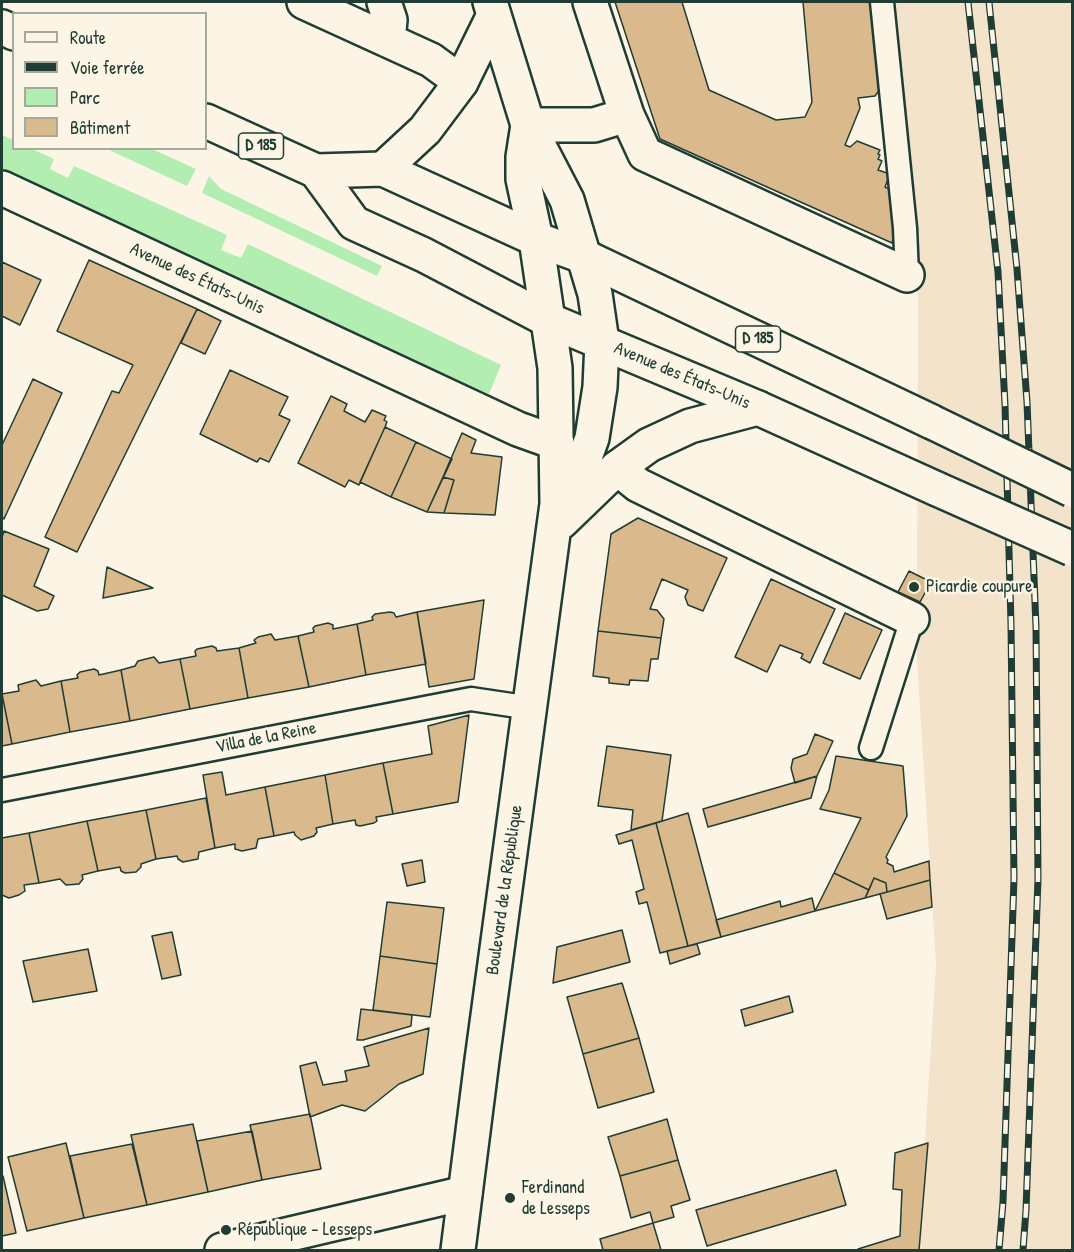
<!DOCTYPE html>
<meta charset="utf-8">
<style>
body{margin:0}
#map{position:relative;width:1074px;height:1252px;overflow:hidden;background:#fcf5e5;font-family:"Patrick Hand",sans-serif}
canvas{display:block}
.frame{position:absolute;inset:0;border:3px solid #1f3d34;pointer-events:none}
.legend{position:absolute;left:12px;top:12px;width:195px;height:138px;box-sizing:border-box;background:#fcf5e5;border:2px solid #a4ab9e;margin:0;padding:8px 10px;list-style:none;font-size:18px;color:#1f3d34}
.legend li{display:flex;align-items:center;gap:12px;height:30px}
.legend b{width:30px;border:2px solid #a4ab9e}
</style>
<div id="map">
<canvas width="1074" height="1252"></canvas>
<div class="frame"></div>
<ul class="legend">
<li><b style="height:8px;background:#fcf5e5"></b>Route</li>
<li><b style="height:8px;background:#1f3d34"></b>Voie ferrée</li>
<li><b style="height:16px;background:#b2edb2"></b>Parc</li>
<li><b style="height:16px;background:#dab98c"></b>Bâtiment</li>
</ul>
</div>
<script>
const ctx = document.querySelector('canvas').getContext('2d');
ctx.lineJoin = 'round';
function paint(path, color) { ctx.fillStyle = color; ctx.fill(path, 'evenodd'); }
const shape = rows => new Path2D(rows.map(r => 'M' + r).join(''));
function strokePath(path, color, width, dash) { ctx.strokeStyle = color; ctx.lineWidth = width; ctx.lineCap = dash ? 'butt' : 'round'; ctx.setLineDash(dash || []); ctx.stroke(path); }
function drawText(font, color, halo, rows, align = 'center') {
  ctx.font = font + ' "Patrick Hand",sans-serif'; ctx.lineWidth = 5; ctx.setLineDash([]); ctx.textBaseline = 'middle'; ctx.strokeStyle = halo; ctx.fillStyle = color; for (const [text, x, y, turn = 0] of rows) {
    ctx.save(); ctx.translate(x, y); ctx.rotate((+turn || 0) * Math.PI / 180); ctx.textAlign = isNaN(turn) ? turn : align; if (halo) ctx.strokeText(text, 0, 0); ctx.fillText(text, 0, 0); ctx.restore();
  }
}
paint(shape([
 [891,2,1072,2,1072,1250,918,1250,936,966,917,659,918,250]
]), '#f2e3ca');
paint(shape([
 [2,135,13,140,14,148,32,149,54,159,50,169,68,178,74,166,227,235,221,250,241,258,248,244,501,365,489,394,2,174],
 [107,149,152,149,196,169,187,186],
 [209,176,221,189,382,266,377,276,202,193]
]), '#b2edb2');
const building = shape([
 [615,2,682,2,709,90,776,120,805,117,812,102,803,2,871,2,881,88,875,96,858,98,860,108,845,145,850,147,857,141,880,150,878,154,880,155,878,159,882,161,878,170,890,174,885,187,891,190,896,227,892,243,660,139,615,2],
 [89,260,197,309,77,552,45,537,112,391,119,393,133,365,57,331,89,260],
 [2,262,41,280,20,325,2,316,2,262],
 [197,309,221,321,205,354,181,343,197,309],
 [230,370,288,397,279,415,290,420,269,462,260,458,257,462,200,434,230,370],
 [33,379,62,393,4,519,2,517,2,445,33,379],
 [331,396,347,404,344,411,365,422,372,410,386,416,384,420,387,422,385,427,359,485,349,480,345,487,298,463,331,396],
 [385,427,416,442,391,497,360,482,385,427],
 [462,433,476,440,471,453,502,457,495,515,444,513,454,480,443,477,462,433],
 [416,442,452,459,427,512,391,497,416,442],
 [443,477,454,480,444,513,427,512,443,477],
 [638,518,727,558,703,611,688,605,685,597,688,590,662,579,650,609,657,610,664,619,661,638,598,631,611,534,638,518],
 [4,531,49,549,34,586,54,596,48,609,37,611,2,595,2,537,4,531],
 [107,567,153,588,103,598,107,567],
 [909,571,931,582,920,602,898,592,909,571],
 [771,579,835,609,810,663,801,658,803,654,780,645,767,672,735,657,771,579],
 [484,600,474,679,429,687,417,612,484,600],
 [390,612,394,613,396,617,417,612,426,664,366,675,357,624,373,620,372,617,375,614,390,612],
 [845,613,882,630,860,679,823,663,845,613],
 [328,623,333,625,333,629,357,624,366,675,309,687,298,636,314,632,313,628,315,626,328,623],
 [598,631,661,638,658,659,651,659,648,681,630,680,629,685,609,683,609,678,593,676,598,631],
 [271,634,275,640,298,636,309,687,248,698,239,648,256,643,254,640,258,637,271,634],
 [212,646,216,648,217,651,239,648,248,698,190,709,180,659,196,656,195,651,197,649,212,646],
 [154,657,159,663,180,659,190,709,130,721,121,670,135,666,138,661,154,657],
 [94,669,98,671,99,675,121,670,130,721,70,732,61,681,78,678,77,675,80,672,94,669],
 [36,680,41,686,61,681,70,732,12,744,2,694,19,691,18,685,36,680],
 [2,694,12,744,2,746,2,694],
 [469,715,458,802,393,814,383,763,432,754,428,726,469,715],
 [815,734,833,741,817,776,795,783,791,768,793,759,807,754,815,734],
 [607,746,671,755,662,821,631,830,633,810,598,806,607,746],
 [836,756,903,766,907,816,886,857,888,860,887,863,893,866,894,872,929,861,930,880,887,892,886,883,874,878,869,890,834,873,861,818,820,809,829,790,836,756],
 [383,763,393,814,376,817,377,821,374,823,360,826,356,825,355,820,333,824,325,775,383,763],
 [222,772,226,795,265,787,274,836,258,839,256,848,242,851,235,849,235,844,215,848,203,775,222,772],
 [325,775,333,824,316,828,317,832,314,836,301,840,295,835,294,832,274,836,265,787,325,775],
 [817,776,811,798,708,827,703,809,817,776],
 [206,798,215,848,199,852,198,859,183,862,178,859,177,856,156,859,146,810,206,798],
 [146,810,156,859,141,864,141,867,136,872,125,873,121,871,120,867,98,871,87,821,146,810],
 [688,813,721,937,688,946,656,823,688,813],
 [87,821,98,871,82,875,83,879,79,884,66,885,60,879,39,883,29,833,87,821],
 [656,823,688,946,660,953,647,902,639,904,636,892,644,889,632,840,619,844,616,835,656,823],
 [29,833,39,883,24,885,25,891,19,895,9,898,2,895,2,838,29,833],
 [422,860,425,882,407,886,402,864,422,860],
 [834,873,869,890,865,898,815,911,834,873],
 [874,878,886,883,887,892,865,898,874,878],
 [930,880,932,907,887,919,880,894,930,880],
 [812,898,815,911,721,937,716,920,780,901,781,907,812,898],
 [387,902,444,908,437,964,380,956,387,902],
 [622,930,630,962,553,983,557,947,622,930],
 [172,932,181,975,162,979,152,936,172,932],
 [697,944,700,954,670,964,667,951,697,944],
 [88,949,97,991,33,1002,23,961,88,949],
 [380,956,437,964,430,1017,373,1010,380,956],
 [622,983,639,1038,583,1054,567,997,622,983],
 [789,996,793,1012,745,1026,741,1010,789,996],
 [361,1009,412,1015,411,1026,363,1040,357,1040,361,1009],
 [429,1028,423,1074,399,1084,365,1111,342,1105,310,1117,300,1066,316,1062,323,1085,347,1081,345,1071,369,1066,364,1047,429,1028],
 [639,1038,654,1092,598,1108,583,1054,639,1038],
 [310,1114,321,1169,262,1180,250,1125,310,1114],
 [667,1119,678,1160,620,1176,608,1137,667,1119],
 [193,1124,208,1192,147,1205,131,1135,193,1124],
 [252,1131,262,1180,208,1192,197,1141,252,1131],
 [66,1143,84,1218,27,1231,8,1157,66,1143],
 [928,1143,919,1250,859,1250,858,1249,900,1236,902,1190,893,1189,895,1153,928,1143],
 [132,1144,147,1205,84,1218,70,1156,132,1144],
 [678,1160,690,1200,671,1206,674,1217,653,1223,650,1212,631,1218,620,1176,678,1160],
 [836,1170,846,1205,707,1246,696,1210,836,1170],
 [3,1176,16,1233,2,1236,2,1177,3,1176],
 [653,1223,661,1250,603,1250,600,1239,653,1223]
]);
paint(building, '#dab98c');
strokePath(building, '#1f3d34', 1.5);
const lane = shape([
 [882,2,905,228,907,275],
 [871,748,912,619],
 [2,790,471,699,531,708]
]);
const street = shape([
 [304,2,431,60,461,82],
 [384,2,390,20,388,40],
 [590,2,627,115,645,154,907,275],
 [528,125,594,125,627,115],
 [2,188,518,429,557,443],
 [617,468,638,485,912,619],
 [222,1250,465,1193]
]);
const secondary = shape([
 [490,2,528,125,567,200,595,294,602,342,600,387,592,438,583,463,557,504],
 [383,169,425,130,461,82,494,15],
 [561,522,617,468,649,445,690,426,758,408],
 [458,1250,482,1060,557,504,555,368,536,239,523,179,523,157,528,125]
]);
const primary = shape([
 [2,27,14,33],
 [206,121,316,171,383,169,536,239,585,257,932,422],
 [316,171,354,223,424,255,546,319,758,408,937,489]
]);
strokePath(lane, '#1f3d34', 27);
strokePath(street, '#1f3d34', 38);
strokePath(secondary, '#1f3d34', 38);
strokePath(primary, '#1f3d34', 38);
strokePath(lane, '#fcf5e5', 22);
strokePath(street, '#fcf5e5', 33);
strokePath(secondary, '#fcf5e5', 33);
strokePath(primary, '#fcf5e5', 33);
const rail = shape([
 [968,2,998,272,1005,405,1011,624,1014,878,1003,1202,999,1250],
 [989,2,1017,269,1027,402,1036,627,1038,879,1026,1210,1023,1250]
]);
strokePath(rail, '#1f3d34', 7);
strokePath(rail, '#fcf5e5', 4.5, [14]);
const primaryBridge = shape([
 [932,422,1072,490],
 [937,489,1072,549]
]);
strokePath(primaryBridge, '#1f3d34', 38, []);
strokePath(primaryBridge, '#fcf5e5', 33);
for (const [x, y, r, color] of [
 [914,587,6,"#1f3d34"],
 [510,1198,6,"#1f3d34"],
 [226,1230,6,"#1f3d34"]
]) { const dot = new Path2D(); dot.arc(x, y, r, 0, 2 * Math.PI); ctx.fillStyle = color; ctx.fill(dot); strokePath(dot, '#fcf5e5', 2); }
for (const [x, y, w] of [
 [261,146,45],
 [758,339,45]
]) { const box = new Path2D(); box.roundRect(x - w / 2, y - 13, w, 26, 4.5); ctx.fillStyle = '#fcf5e5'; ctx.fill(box); strokePath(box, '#1f3d34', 1.5); }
drawText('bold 16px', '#1f3d34', null, [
 ["D 185",261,146],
 ["D 185",758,339]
]);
drawText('18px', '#1f3d34', '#fcf5e5', [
 ["Avenue des États-Unis",197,279,25],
 ["Avenue des États-Unis",682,376,23],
 ["Villa de la Reine",266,738,-11],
 ["Boulevard de la République",505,890,-82]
]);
drawText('18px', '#1f3d34', '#fcf5e5', [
 ["Picardie coupure",926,587],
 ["Ferdinand",522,1188],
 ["de Lesseps",522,1209],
 ["République - Lesseps",238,1230]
], 'left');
</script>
